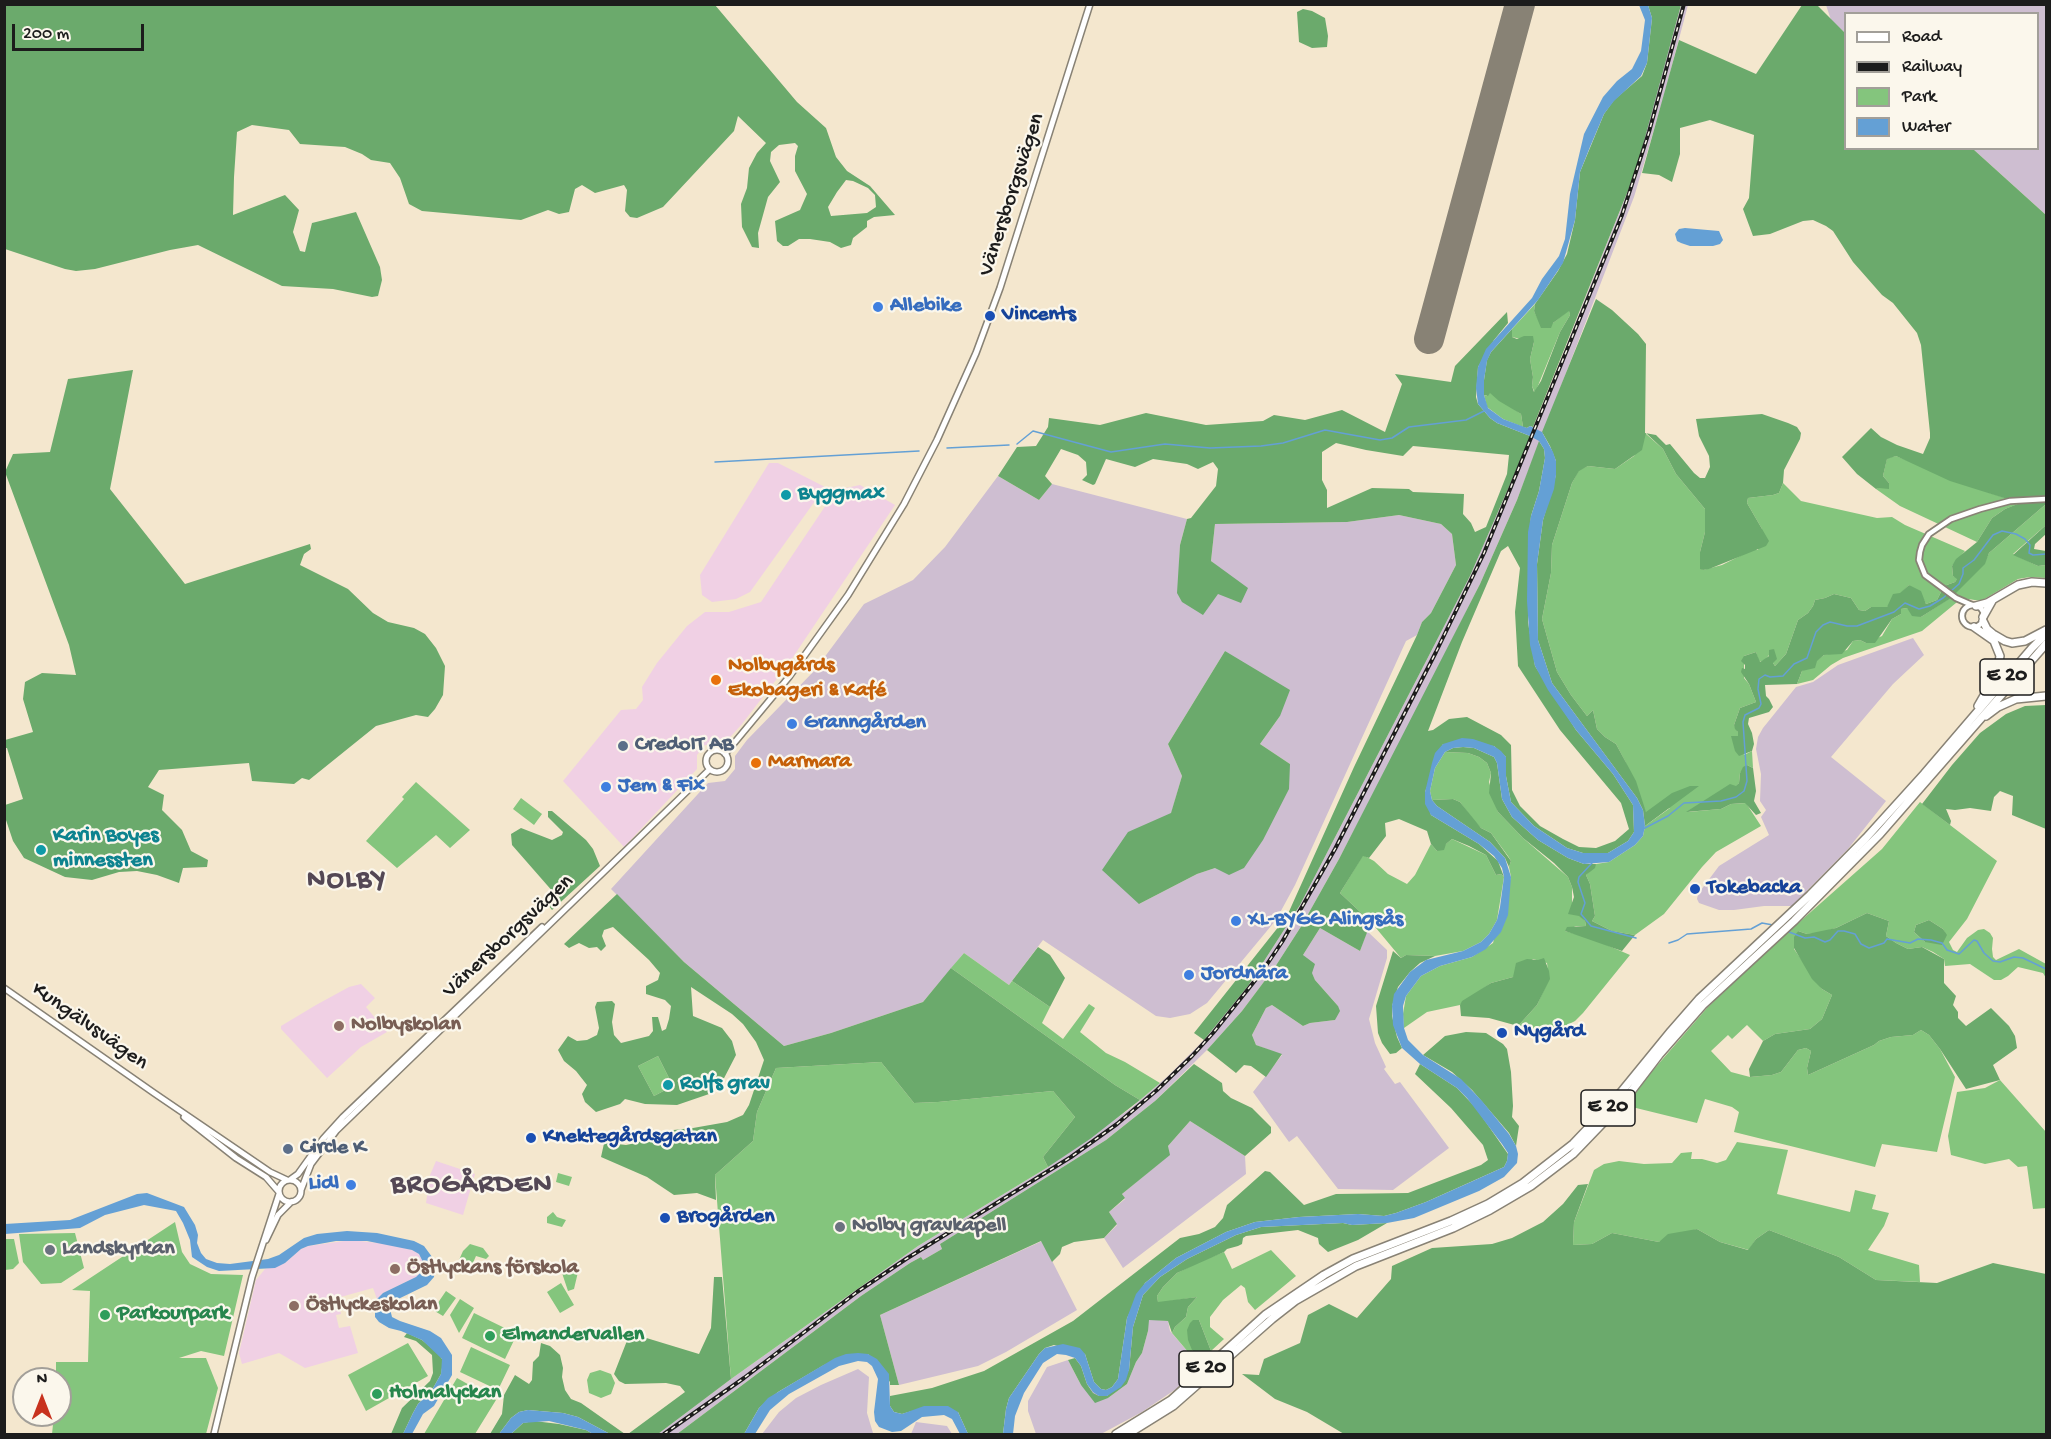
<!DOCTYPE html>
<meta charset="utf-8">
<style>
body{margin:0}
#map{position:relative;width:2051px;height:1439px;overflow:hidden;background:#f4e7ce;font-family:"Gochi Hand",sans-serif}
canvas{display:block}
.frame{position:absolute;inset:0;border:6px solid #1c1c1c;pointer-events:none}
.legend{position:absolute;left:1844px;top:12px;width:195px;height:138px;box-sizing:border-box;background:#fbf7ec;border:2px solid #a29f99;margin:0;padding:8px 10px;list-style:none;font-size:18px;color:#1c1c1c}
.legend li{display:flex;align-items:center;gap:12px;height:30px}
.legend b{width:30px;border:2px solid #a29f99}
.north{position:absolute;left:12px;top:1367px;width:60px;height:60px;box-sizing:border-box;background:#fbf7ec;border:2px solid #a29f99;border-radius:50%;rotate:0deg;font-size:16px;font-weight:700;line-height:24px;text-align:center;color:#1c1c1c}
.north::after{content:'';display:block;margin:auto;width:21px;height:27px;background:#c8321e;clip-path:polygon(50% 0,100% 100%,50% 72%,0 100%)}
.scale{position:absolute;left:12px;top:24px;width:132px;height:27px;box-sizing:border-box;border:3px solid #1c1c1c;border-top:0;padding-left:8px;font-size:18px;line-height:21px;white-space:nowrap;color:#1c1c1c;-webkit-text-stroke:4px #fbf7ec;paint-order:stroke}
</style>
<div id="map">
<canvas width="2051" height="1439"></canvas>
<div class="frame"></div>
<ul class="legend">
<li><b style="height:8px;background:#fff"></b>Road</li>
<li><b style="height:8px;background:#1c1c1c"></b>Railway</li>
<li><b style="height:16px;background:#84c57d"></b>Park</li>
<li><b style="height:16px;background:#64a0d5"></b>Water</li>
</ul>
<div class="north">N</div>
<div class="scale">200 m</div>
</div>
<script>
const ctx = document.querySelector('canvas').getContext('2d');
ctx.lineJoin = 'round';
function paint(path, color) { ctx.fillStyle = color; ctx.fill(path, 'evenodd'); }
const shape = rows => new Path2D(rows.map(r => 'M' + r).join(''));
function strokePath(path, color, width, dash) { ctx.strokeStyle = color; ctx.lineWidth = width; ctx.lineCap = dash ? 'butt' : 'round'; ctx.setLineDash(dash || []); ctx.stroke(path); }
function drawText(font, color, halo, rows, align = 'center') {
  ctx.font = font + ' "Gochi Hand",sans-serif'; ctx.lineWidth = 4.5; ctx.setLineDash([]); ctx.textBaseline = 'middle'; ctx.strokeStyle = halo; ctx.fillStyle = color; for (const [text, x, y, turn = 0] of rows) {
    ctx.save(); ctx.translate(x, y); ctx.rotate((+turn || 0) * Math.PI / 180); ctx.textAlign = isNaN(turn) ? turn : align; if (halo) ctx.strokeText(text, 0, 0); ctx.fillText(text, 0, 0); ctx.restore();
  }
}
paint(shape([
 [769,463,778,463,825,487,750,592,736,599,712,602,702,595,700,575],
 [860,485,895,505,789,663,742,724,722,746,705,745,697,755,697,769,624,847,563,781,621,710,636,709,643,700,642,687,657,663,687,626,705,612,729,612,761,602,836,490],
 [361,984,375,998,366,1007,387,1032,361,1047,327,1078,281,1029,281,1026,316,1005,349,987],
 [436,1161,475,1174,463,1215,426,1203,430,1175],
 [351,1240,387,1244,412,1250,419,1254,422,1260,421,1272,416,1277,383,1293,377,1299,373,1288,337,1298,341,1314,336,1315,339,1328,350,1326,358,1353,305,1368,279,1353,242,1364,239,1353,256,1280,265,1269,285,1263,301,1249,308,1246]
]), '#f0d0e4');
paint(shape([
 [1681,5,1688,5,1662,103,1634,197,1517,500,1480,584,1412,720,1339,859,1302,925,1275,967,1242,1011,1207,1050,1155,1101,1106,1140,940,1244,942,1249,923,1260,921,1257,910,1263,861,1296,677,1434,658,1434,731,1379,918,1246,1048,1167,1131,1108,1168,1076,1204,1040,1248,986,1300,905,1470,576,1525,450,1631,183],
 [1826,5,2046,5,2046,215,1973,149,2038,148,2038,14,1846,14,1845,33,1831,20],
 [998,476,1039,500,1052,484,1187,519,1180,545,1179,566,1222,570,1211,561,1215,524,1347,522,1399,515,1441,524,1452,534,1456,565,1431,613,1422,622,1417,635,1406,641,1295,885,1276,920,1207,1003,1190,1014,1170,1018,1156,1016,1043,940,1009,985,964,953,923,1002,831,1033,784,1046,684,962,611,889,708,783,725,781,735,769,735,756,747,740,815,670,864,604,913,580,945,547],
 [1225,651,1280,716,1260,744,1290,764,1215,868,1197,874,1139,904,1155,821,1171,814,1182,776,1168,744],
 [1913,638,1924,655,1893,684,1831,757,1886,801,1848,849,1792,906,1764,906,1734,910,1719,910,1699,903,1697,899,1698,894,1719,866,1769,835,1761,817,1766,810,1760,801,1761,774,1756,749,1758,737,1763,728,1796,687,1813,682,1838,665],
 [1320,928,1360,951,1367,931,1387,950,1387,958,1369,1019,1375,1043,1386,1067,1384,1069,1395,1084,1400,1082,1449,1148,1393,1190,1338,1189,1297,1136,1289,1142,1253,1092,1282,1055,1256,1045,1252,1035,1266,1008,1272,1005,1303,1026,1310,1023,1335,1020,1338,1006,1315,980,1303,955],
 [1190,1121,1245,1156,1246,1174,1123,1268,1104,1238,1117,1225,1109,1212,1125,1199,1122,1194,1169,1155,1168,1146],
 [1042,1241,1077,1310,1006,1352,978,1366,899,1385,880,1315],
 [1148,1319,1168,1321,1170,1331,1200,1366,1176,1389,1142,1412,1101,1434,1036,1434,1028,1411,1028,1401,1047,1367,1068,1360,1081,1385,1108,1398,1127,1384,1136,1362,1142,1353,1148,1331],
 [858,1369,869,1377,867,1413,873,1433,905,1434,762,1434,779,1412,796,1398,821,1385],
 [916,1422,947,1426,952,1434,911,1434]
]), '#cebed1');
paint(shape([
 [1535,304,1534,311,1538,319,1553,323,1569,310,1570,315,1560,332,1535,393,1532,386,1533,377,1530,359,1534,342,1512,337,1512,329],
 [1490,392,1521,414,1523,427,1503,419,1487,407,1484,395,1487,396],
 [1645,433,1663,449,1676,474,1705,509,1705,532,1700,552,1700,568,1703,570,1722,565,1752,550,1758,550,1762,529,1747,503,1748,498,1773,495,1779,493,1783,483,1801,501,1877,518,1892,517,1905,525,1965,551,1952,566,1953,576,1958,578,1955,582,1944,586,1937,600,1926,604,1923,598,1909,585,1887,607,1871,607,1865,611,1859,610,1851,598,1834,594,1825,598,1815,600,1813,606,1808,613,1798,620,1786,654,1775,666,1773,663,1774,649,1765,660,1759,662,1756,652,1744,656,1744,678,1749,684,1756,702,1740,708,1734,725,1738,732,1744,755,1752,751,1753,768,1747,765,1740,773,1739,783,1736,787,1688,812,1721,809,1731,804,1746,803,1761,826,1716,852,1702,867,1664,914,1635,935,1612,931,1592,921,1595,916,1590,884,1586,875,1596,864,1609,862,1635,845,1643,836,1645,826,1670,808,1646,813,1625,761,1616,744,1605,737,1597,729,1593,710,1587,716,1571,695,1557,672,1542,619,1551,573,1552,545,1572,483,1579,470,1588,466,1615,469,1634,456],
 [1896,456,1990,493,2021,503,2005,509,1992,518,1977,542,1900,506,1876,489,1889,483,1883,476,1887,458],
 [2046,504,2046,525,2013,554,2038,566,2046,565,2046,578,2030,577,2018,579,1981,601,1962,598,1922,631,1843,658,1831,665,1813,680,1797,684,1802,671,1824,655,1847,650,1853,641,1860,640,1866,643,1882,636,1892,619,1901,614,1901,609,1907,608,1921,617,1950,598,1984,564,1989,553],
 [1445,752,1468,753,1479,757,1487,763,1491,773,1489,782,1498,812,1523,838,1568,877,1572,887,1572,906,1585,921,1586,926,1576,926,1565,931,1593,939,1630,955,1583,1013,1575,1021,1563,1027,1536,1031,1532,1027,1518,1026,1537,1005,1549,979,1547,963,1533,959,1513,977,1491,983,1460,1005,1427,1012,1404,1028,1403,1014,1406,996,1421,976,1440,966,1472,957,1493,943,1511,877,1509,867,1511,861,1508,856,1491,833,1481,828,1474,821,1460,802,1453,799,1432,800,1430,791,1435,768],
 [416,782,470,830,450,848,436,835,397,868,366,841,404,799,402,797],
 [521,798,542,814,534,825,513,809],
 [1920,802,1997,861,1967,919,1949,942,1953,950,1957,952,1967,938,1978,930,1984,929,1990,933,1993,938,1992,949,1993,957,1996,960,2019,949,2046,964,2046,978,2043,973,2018,967,2008,976,2001,980,1994,980,1970,964,1945,966,1944,959,1933,952,1922,947,1908,949,1896,943,1886,936,1889,921,1867,913,1836,928,1819,933,1807,934,1798,931,1794,949,1822,989,1832,995,1822,1019,1810,1029,1775,1034,1763,1041,1747,1025,1732,1039,1728,1035,1711,1051,1731,1072,1750,1077,1772,1075,1781,1072,1798,1050,1806,1048,1811,1051,1807,1068,1808,1075,1874,1045,1879,1041,1891,1037,1913,1035,1921,1030,1929,1035,1940,1049,1955,1077,1937,1152,1882,1144,1875,1167,1734,1132,1739,1112,1732,1107,1705,1099,1697,1123,1632,1107,1628,1103,1648,1076,1707,1008,1770,948,1882,849],
 [1929,920,1943,929,1945,933,1932,942,1925,942,1914,932,1916,925],
 [1452,839,1486,855,1496,875,1501,874,1504,877,1497,920,1489,934,1481,942,1463,951,1435,956,1406,955,1401,958,1371,922,1340,893,1363,855,1374,861,1388,874,1407,884,1415,875,1431,844,1437,851],
 [964,953,1009,985,1012,981,1050,1007,1042,1023,1063,1039,1089,1004,1095,1008,1080,1032,1106,1053,1125,1062,1160,1083,1140,1100,1115,1085,951,968],
 [658,1056,673,1086,654,1096,638,1066],
 [881,1062,914,1103,938,1102,1053,1091,1075,1117,1043,1157,1048,1167,918,1246,731,1379,715,1175,753,1141,757,1112,776,1068],
 [2000,1080,2046,1132,2046,1208,2033,1209,2027,1166,2018,1167,2009,1159,1985,1164,1951,1155,1948,1136,1957,1092,1985,1088],
 [1737,1142,1788,1150,1777,1194,1850,1212,1855,1190,1876,1195,1872,1209,1889,1213,1884,1226,1868,1250,1919,1265,1920,1282,1876,1280,1839,1257,1769,1230,1756,1239,1749,1250,1720,1242,1697,1229,1659,1242,1612,1233,1592,1244,1573,1245,1574,1222,1594,1170,1604,1164,1619,1161,1644,1164,1672,1163,1681,1153,1692,1152,1691,1159,1702,1159,1717,1163,1726,1160],
 [558,1173,572,1177,569,1186,556,1182],
 [553,1212,557,1217,566,1220,562,1227,547,1223,547,1217],
 [175,1222,182,1252,190,1264,211,1274,243,1275,224,1356,201,1351,179,1358,206,1358,218,1388,206,1434,52,1434,54,1415,60,1415,60,1379,56,1379,56,1362,88,1362,90,1291,72,1290],
 [75,1233,84,1268,61,1283,41,1284,23,1262,19,1234],
 [5,1239,14,1239,19,1263,13,1269,5,1270],
 [470,1244,483,1248,489,1256,486,1259,476,1256,472,1265,459,1260,463,1251],
 [1271,1250,1296,1276,1255,1310,1248,1302,1245,1288,1241,1285,1223,1300,1210,1317,1210,1327,1224,1339,1211,1351,1199,1320,1192,1350,1202,1360,1200,1366,1172,1333,1175,1327,1186,1317,1188,1307,1197,1297,1158,1303,1157,1296,1163,1287,1177,1273,1201,1261,1224,1252,1232,1269],
 [578,1272,574,1289,568,1291,562,1273],
 [561,1283,574,1305,560,1313,547,1292],
 [446,1291,456,1298,443,1316,433,1310],
 [460,1299,474,1308,459,1333,450,1315],
 [474,1313,517,1334,505,1359,462,1338],
 [408,1343,428,1376,366,1411,348,1375],
 [471,1347,510,1365,498,1390,460,1372],
 [600,1370,611,1374,615,1383,611,1394,601,1398,589,1393,587,1380,590,1373],
 [457,1378,496,1400,475,1434,424,1434]
]), '#84c57d');
paint(shape([
 [1650,4,1681,5,1640,156,1631,183,1533,427,1530,426,1527,428,1523,427,1521,414,1499,401,1490,393,1488,396,1484,395,1484,380,1487,360,1491,352,1512,329,1512,337,1517,339,1524,336,1533,336,1534,342,1530,359,1533,377,1532,386,1534,392,1541,381,1560,332,1570,315,1569,311,1553,323,1551,328,1541,328,1534,311,1535,304,1558,271,1567,254,1575,220,1580,172,1604,114,1614,100,1642,76,1647,63,1652,18,1648,5],
 [4,5,715,5,797,102,826,128,836,157,847,171,870,186,895,215,874,217,867,221,867,227,853,238,851,245,841,248,830,242,810,239,799,239,788,246,783,246,777,241,775,221,800,210,807,194,795,171,795,156,798,146,795,143,779,145,771,152,770,161,780,182,768,197,758,233,759,248,752,247,742,227,741,204,747,188,749,168,757,153,766,143,738,116,734,131,663,207,637,218,630,217,625,211,627,190,624,185,595,193,582,185,575,189,569,212,559,214,548,210,521,220,422,211,409,204,400,178,390,163,371,160,362,154,345,147,300,144,289,130,252,125,237,132,234,177,233,215,285,195,299,210,293,232,300,251,305,252,312,223,356,212,380,267,382,280,378,296,372,297,333,289,282,286,198,245,170,250,95,269,76,271,65,269,5,249],
 [846,180,853,181,868,188,875,195,876,207,867,213,831,216,828,207,837,192],
 [1802,5,1817,5,1845,33,1846,148,1973,149,2046,215,2046,504,1989,553,1985,564,1951,598,1921,617,1912,616,1907,608,1901,609,1901,614,1892,619,1875,643,1866,643,1860,640,1853,641,1842,654,1824,655,1817,661,1815,668,1802,671,1797,684,1765,685,1766,696,1769,699,1773,707,1769,712,1749,718,1748,724,1752,733,1754,744,1752,751,1739,756,1735,751,1731,736,1738,736,1738,732,1735,729,1734,725,1740,708,1756,702,1749,684,1741,672,1742,668,1745,669,1745,665,1741,661,1744,656,1756,652,1760,662,1769,656,1769,650,1774,649,1777,659,1773,663,1775,666,1786,654,1798,620,1808,613,1813,606,1815,600,1825,598,1834,594,1851,598,1859,610,1865,611,1871,607,1887,607,1893,594,1900,593,1909,585,1921,591,1926,604,1937,600,1944,586,1955,582,1957,579,1953,576,1952,566,1956,559,1977,542,1992,518,2005,509,2020,503,1950,481,1896,456,1887,459,1883,476,1889,483,1889,489,1879,488,1876,489,1857,474,1842,457,1871,428,1881,437,1897,445,1923,454,1930,438,1930,433,1921,345,1917,333,1893,303,1882,295,1853,262,1833,231,1826,226,1813,220,1803,221,1770,234,1753,236,1743,209,1749,198,1754,135,1710,120,1680,128,1680,154,1672,182,1659,175,1642,173,1679,40,1756,74],
 [1303,9,1312,11,1325,18,1328,36,1327,47,1312,48,1299,42,1297,12],
 [1596,299,1612,310,1638,334,1646,344,1645,433,1656,435,1666,445,1670,444,1694,473,1700,478,1705,478,1710,467,1709,456,1699,436,1696,419,1762,414,1788,423,1797,427,1801,433,1800,439,1784,470,1783,483,1779,493,1773,495,1748,498,1747,503,1769,541,1766,546,1709,569,1703,570,1700,569,1700,552,1705,532,1705,509,1676,474,1663,449,1646,433,1642,450,1615,469,1588,466,1579,471,1572,483,1552,545,1551,573,1542,619,1557,672,1571,695,1587,716,1593,710,1597,729,1605,737,1616,744,1636,781,1646,812,1672,793,1690,786,1699,786,1645,826,1643,810,1637,798,1552,683,1538,640,1537,564,1543,520,1556,475,1556,461,1550,446,1542,432],
 [1507,312,1508,323,1494,340,1478,367,1476,397,1478,404,1490,418,1497,423,1530,436,1525,450,1470,576,1300,905,1248,986,1204,1040,1194,1033,1287,916,1354,767,1417,635,1422,622,1431,613,1456,565,1452,534,1441,524,1399,515,1347,522,1215,524,1211,561,1248,588,1241,603,1218,594,1203,615,1182,602,1177,593,1180,545,1187,519,1191,518,1216,486,1218,469,1213,462,1198,469,1187,464,1153,459,1135,467,1106,459,1095,484,1093,485,1082,480,1087,475,1086,462,1078,455,1061,449,1045,476,1052,484,1039,500,998,476,1017,447,1036,446,1048,427,1049,418,1100,425,1146,413,1206,425,1263,421,1274,415,1305,420,1342,410,1385,432,1402,384,1395,374,1451,382,1455,366],
 [1336,443,1366,450,1403,456,1413,446,1509,455,1507,474,1486,527,1475,532,1471,523,1463,514,1464,494,1413,492,1409,489,1372,488,1327,508,1327,490,1322,480,1322,452],
 [133,370,110,489,185,584,310,544,311,549,304,554,300,565,348,589,373,613,388,622,414,628,425,634,436,648,445,666,443,695,435,709,428,717,416,715,376,726,309,780,302,778,294,784,252,781,249,763,159,770,148,787,164,795,162,810,182,830,191,851,208,860,207,867,183,868,179,883,157,875,137,871,119,872,92,880,65,877,24,858,13,841,5,817,5,805,23,799,7,748,5,748,5,740,33,732,23,699,25,682,42,673,76,675,69,645,5,472,13,454,50,452,68,379],
 [1539,441,1544,449,1545,458,1539,491,1531,516,1528,553,1528,622,1535,666,1576,730,1613,774,1633,805,1634,832,1628,841,1608,853,1583,853,1567,848,1534,826,1511,802,1506,776,1506,757,1494,746,1443,744,1425,792,1431,815,1479,844,1498,861,1504,877,1501,874,1496,875,1486,855,1469,846,1452,839,1446,844,1444,850,1437,851,1431,844,1427,831,1399,819,1385,823,1386,836,1369,858,1363,856,1340,893,1371,922,1360,951,1320,928,1303,955,1315,964,1312,973,1315,980,1338,1006,1340,1011,1335,1020,1310,1023,1303,1026,1272,1005,1266,1008,1252,1035,1256,1045,1282,1054,1266,1077,1251,1066,1244,1065,1236,1073,1207,1050,1242,1011,1275,967,1302,925,1339,859,1480,584,1517,500],
 [1508,546,1520,568,1515,612,1518,666,1560,730,1621,803,1629,829,1615,841,1596,848,1579,847,1563,839,1540,826,1520,806,1512,790,1511,745,1501,735,1467,717,1449,719,1433,730,1428,731,1462,642,1501,551],
 [2046,525,2046,534,2035,544,2034,549,2046,551,2046,565,2038,566,2013,555],
 [1225,651,1290,690,1280,716,1260,744,1290,764,1289,789,1263,840,1244,868,1229,875,1215,868,1197,874,1139,904,1102,870,1128,832,1171,813,1182,776,1168,744],
 [2046,705,2046,829,2012,815,2013,796,2000,791,1994,797,1991,811,1970,808,1955,810,1946,809,1951,821,1950,825,1922,804,1952,765,1980,733,2006,714,2025,706],
 [1463,747,1474,748,1494,757,1497,763,1502,799,1512,817,1538,840,1568,858,1584,864,1596,864,1595,868,1586,875,1590,884,1595,916,1592,921,1612,931,1635,935,1622,951,1565,931,1567,927,1586,926,1585,921,1579,916,1568,914,1574,897,1572,887,1568,877,1554,863,1523,838,1498,812,1489,793,1491,773,1487,763,1479,757,1468,753,1445,752,1453,748],
 [1747,765,1753,768,1756,791,1754,801,1761,813,1756,815,1745,803,1731,804,1721,809,1686,812,1730,784,1736,786,1739,783,1740,773,1743,767],
 [1453,799,1460,802,1481,828,1491,833,1511,861,1509,867,1505,858,1490,842,1437,806,1432,800],
 [548,811,552,811,586,840,593,849,600,866,552,910,549,906,547,899,554,893,512,845,511,834,521,828,552,840,562,835,563,832,548,817],
 [617,894,684,962,784,1046,831,1033,923,1002,951,968,1115,1085,1140,1100,1090,1139,1048,1167,1043,1157,1075,1117,1053,1091,938,1102,914,1103,881,1062,776,1068,757,1112,753,1141,715,1175,716,1200,697,1193,674,1195,647,1177,601,1157,605,1139,609,1137,617,1144,626,1145,636,1143,638,1132,643,1130,654,1132,693,1128,727,1122,743,1115,749,1105,764,1060,756,1042,743,1024,732,1014,691,987,693,1016,722,1028,732,1041,736,1055,721,1084,712,1093,677,1105,645,1104,625,1099,620,1104,596,1112,585,1102,582,1094,587,1085,576,1071,564,1061,558,1050,568,1036,577,1041,587,1040,597,1035,599,1028,595,1007,597,1002,612,1001,615,1004,612,1022,614,1035,621,1043,649,1036,653,1031,652,1017,658,1017,662,1031,666,1029,669,1019,671,1006,665,1000,646,994,646,986,658,980,660,973,649,960,613,927,604,930,602,936,606,946,601,951,597,947,589,948,579,943,569,948,564,944],
 [658,1056,673,1086,654,1096,638,1066],
 [1867,913,1889,921,1886,936,1896,943,1908,949,1922,947,1944,959,1944,983,1956,996,1953,1005,1958,1012,1958,1018,1966,1026,1991,1008,2009,1026,2015,1036,2017,1048,1993,1065,2000,1080,1966,1089,1940,1049,1929,1035,1921,1030,1913,1035,1891,1037,1879,1041,1874,1045,1808,1075,1807,1068,1811,1051,1806,1048,1798,1050,1781,1072,1772,1075,1750,1077,1749,1069,1763,1041,1775,1034,1810,1029,1822,1019,1832,995,1822,989,1812,979,1794,948,1794,937,1798,931,1807,934,1836,928],
 [1929,920,1943,929,1947,935,1942,945,1925,942,1914,932,1916,925],
 [1038,947,1050,955,1065,978,1050,1007,1012,981],
 [1393,951,1401,958,1406,955,1435,956,1420,963,1410,972,1398,987,1392,1006,1392,1016,1397,1037,1402,1048,1396,1053,1390,1054,1382,1043,1378,1033,1376,1006],
 [1544,958,1549,971,1550,979,1537,1005,1518,1026,1489,1018,1461,1016,1460,1005,1462,1001,1491,983,1513,977,1516,963,1527,959,1538,960],
 [1466,1032,1486,1033,1503,1044,1507,1049,1511,1072,1513,1106,1512,1117,1519,1126,1516,1146,1509,1133,1472,1090,1452,1072,1423,1055,1445,1036],
 [1194,1064,1222,1083,1223,1091,1231,1098,1252,1108,1271,1127,1271,1133,1245,1156,1190,1121,1168,1146,1170,1155,1122,1194,1125,1198,1109,1212,1117,1224,1104,1238,1074,1242,1062,1247,1060,1254,1052,1262,1041,1241,880,1315,899,1385,890,1385,890,1382,868,1354,824,1365,778,1392,759,1408,744,1434,677,1434,861,1296,910,1263,921,1257,923,1260,942,1249,940,1244,1106,1140,1155,1101],
 [1420,1064,1457,1088,1476,1108,1508,1154,1507,1161,1504,1167,1426,1202,1396,1213,1384,1216,1358,1214,1299,1217,1255,1222,1226,1232,1176,1258,1145,1283,1127,1318,1118,1379,1112,1387,1106,1390,1101,1389,1094,1382,1085,1354,1054,1345,1045,1348,1039,1354,1009,1398,1006,1409,1003,1434,968,1434,958,1412,912,1411,902,1414,894,1412,890,1406,890,1396,932,1388,984,1371,1073,1321,1180,1238,1199,1234,1215,1227,1223,1218,1227,1205,1265,1171,1270,1172,1304,1205,1336,1194,1408,1193,1481,1165,1488,1160,1483,1145,1451,1108,1415,1074],
 [1588,1184,1574,1222,1573,1245,1592,1244,1612,1233,1659,1242,1668,1234,1697,1229,1720,1242,1748,1250,1756,1239,1769,1230,1839,1257,1876,1280,1937,1283,1993,1263,2046,1274,2046,1434,1344,1434,1307,1412,1275,1399,1242,1374,1259,1375,1264,1359,1300,1343,1308,1315,1329,1304,1357,1318,1391,1279,1392,1266,1432,1248,1492,1244,1512,1238,1543,1222,1563,1204,1578,1185],
 [1343,1223,1352,1225,1387,1223,1358,1240,1328,1252,1319,1244,1318,1238,1298,1230,1246,1236,1243,1238,1242,1244,1238,1246,1227,1249,1224,1252,1177,1273,1163,1287,1157,1296,1158,1302,1197,1297,1188,1307,1186,1317,1175,1327,1172,1333,1168,1321,1149,1320,1148,1331,1142,1353,1136,1362,1127,1384,1108,1398,1095,1403,1081,1385,1068,1360,1075,1358,1081,1366,1087,1384,1093,1393,1099,1396,1107,1396,1129,1370,1133,1327,1143,1295,1160,1277,1187,1259,1236,1235,1261,1227],
 [714,1277,722,1277,731,1379,658,1434,628,1434,685,1392,680,1386,666,1383,625,1384,619,1381,614,1374,630,1333,699,1354,711,1328],
 [1193,1320,1199,1320,1211,1351,1202,1360,1192,1350,1188,1340,1187,1330,1190,1323],
 [407,1333,422,1340,438,1353,442,1359,442,1368,441,1374,432,1390,418,1404,413,1413,403,1434,391,1434,402,1408,430,1381,433,1373,432,1355,416,1341,404,1337],
 [541,1343,550,1346,560,1355,563,1368,562,1377,565,1390,571,1399,581,1403,625,1434,610,1434,578,1417,563,1413,528,1410,519,1412,511,1418,499,1434,490,1434,502,1414,504,1395,515,1375,529,1384,532,1380,533,1362,539,1356],
 [534,1421,559,1424,586,1430,593,1434,511,1434,523,1423]
]), '#6baa6c');
paint(shape([
 [1639,5,1648,5,1652,18,1647,63,1641,76,1614,101,1604,114,1590,147,1580,172,1575,220,1563,263,1538,300,1491,352,1487,361,1484,380,1484,395,1488,408,1503,419,1527,428,1530,426,1542,432,1553,452,1556,461,1556,475,1554,489,1543,520,1537,564,1538,640,1552,683,1637,798,1643,810,1645,826,1643,836,1635,845,1609,862,1584,864,1568,858,1538,840,1512,817,1502,799,1497,763,1494,757,1474,748,1463,747,1453,748,1445,752,1435,768,1430,791,1432,800,1437,806,1490,842,1505,858,1511,877,1508,915,1501,932,1486,949,1472,957,1440,966,1421,976,1406,996,1403,1006,1404,1028,1408,1040,1423,1055,1461,1079,1482,1101,1509,1134,1516,1146,1518,1154,1517,1163,1504,1177,1479,1191,1414,1218,1387,1223,1352,1225,1343,1223,1261,1227,1236,1235,1187,1259,1160,1277,1143,1295,1133,1327,1129,1370,1126,1380,1121,1387,1107,1396,1099,1396,1093,1392,1087,1384,1081,1366,1075,1358,1066,1355,1057,1354,1043,1363,1024,1393,1015,1416,1013,1434,1003,1434,1006,1409,1009,1398,1039,1354,1045,1348,1063,1344,1080,1348,1085,1354,1094,1382,1101,1389,1106,1390,1112,1387,1118,1379,1127,1318,1136,1294,1145,1283,1176,1258,1226,1232,1255,1222,1299,1217,1358,1214,1384,1216,1396,1213,1426,1202,1473,1181,1504,1167,1507,1161,1508,1153,1502,1144,1467,1098,1457,1088,1420,1064,1402,1048,1393,1025,1392,1006,1394,994,1410,972,1426,960,1463,951,1481,942,1489,934,1497,920,1500,907,1504,877,1502,868,1494,856,1479,844,1431,815,1425,804,1425,792,1432,763,1435,753,1443,744,1462,738,1473,739,1494,746,1501,751,1506,757,1506,776,1511,802,1534,826,1567,848,1583,853,1608,853,1628,841,1634,832,1633,805,1613,774,1576,730,1548,690,1535,666,1530,645,1527,601,1528,532,1531,516,1539,491,1545,458,1544,449,1539,441,1530,436,1497,423,1490,418,1478,404,1476,388,1478,367,1486,349,1532,298,1542,279,1559,256,1565,239,1570,194,1584,134,1603,97,1617,81,1632,69,1641,51,1645,20],
 [1685,228,1719,231,1723,240,1720,244,1713,246,1690,246,1681,243,1677,241,1675,234,1679,229],
 [147,1193,184,1207,195,1225,198,1235,197,1243,201,1253,206,1259,217,1263,230,1264,268,1259,279,1255,304,1238,317,1234,347,1231,377,1233,414,1241,424,1246,435,1261,434,1277,427,1285,392,1302,390,1309,392,1317,400,1321,430,1331,441,1338,452,1355,452,1375,434,1406,423,1414,412,1434,403,1434,413,1413,418,1404,432,1390,441,1374,442,1359,422,1340,401,1331,389,1328,379,1322,375,1317,375,1307,377,1299,383,1293,416,1277,421,1272,422,1260,419,1254,412,1250,367,1241,336,1241,308,1246,301,1249,285,1263,275,1268,219,1271,207,1267,192,1257,190,1240,183,1223,176,1211,144,1205,105,1215,80,1228,5,1234,5,1224,70,1220,137,1194],
 [858,1353,868,1354,877,1359,889,1374,890,1406,894,1412,902,1414,924,1406,948,1406,958,1412,968,1434,960,1434,952,1419,944,1415,922,1417,901,1431,892,1432,879,1427,875,1421,874,1412,878,1379,872,1366,867,1362,858,1361,839,1366,789,1394,770,1410,755,1434,744,1434,759,1408,768,1398,835,1358,846,1354],
 [528,1410,563,1413,578,1417,610,1434,593,1434,586,1430,549,1421,523,1423,511,1434,499,1434,511,1418,519,1412]
]), '#64a0d5');
strokePath(shape([
 [1017,444,1033,431,1111,452,1165,444,1210,448,1261,446,1283,443,1325,430,1380,440,1392,438,1409,427,1466,420,1484,411],
 [947,448,1009,445],
 [715,462,919,451],
 [1643,829,1668,816,1684,803,1721,801,1736,797,1744,791,1747,781,1743,722,1745,715,1759,708,1761,704,1758,689,1759,679,1765,675,1770,677,1783,676,1794,664,1807,658,1816,632,1823,625,1830,622,1847,626,1857,626,1894,612,1905,603,1919,609,1930,606,1943,598,1959,584,1963,574,1963,568,1974,560,1993,535,2002,531,2016,534,2025,539,2030,545,2029,553,2033,555,2046,554],
 [1592,863,1579,877,1578,882,1585,903,1581,914,1591,926,1636,938],
 [1789,932,1805,938,1814,937,1825,942,1830,940,1838,931,1844,931,1855,934,1861,944,1869,948,1884,943,1887,939,1910,943,1918,939,1931,940,1942,943,1947,950,1959,954,1974,940,1977,941,1984,953,1993,961,2000,962,2014,957,2023,958,2046,969],
 [1669,943,1678,940,1687,934,1751,929,1762,923,1773,925]
]), '#64a0d5', 1.5);
strokePath(shape([
 [1429,339,1520,4]
]), '#888275', 30);
const tertiary = shape([
 [1972,605,1956,598,1925,575,1919,560,1920,552,1922,545,1929,534,1951,519,1980,509,2010,501,2046,499],
 '1962 616a11 11 0 1 1 22 0a11 11 0 1 1-22 0Z'
]);
const secondary = shape([
 '706 761a11 11 0 1 1 22 0a11 11 0 1 1-22 0Z',
 [725,754,789,677,848,595,904,504,937,440,976,353,1000,288,1090,4],
 [4,988,154,1093,270,1172,287,1180],
 [184,1117,236,1158,266,1177,279,1192],
 [291,1179,298,1174,323,1139,343,1117,542,927],
 '279 1191a11 11 0 1 1 22 0a11 11 0 1 1-22 0Z',
 [301,1190,311,1164,336,1131,709,770],
 [266,1240,278,1215,291,1202],
 [214,1434,252,1277,279,1194]
]);
const motorway = shape([
 [1976,606,1987,603,2018,585,2032,582,2046,583],
 [1983,617,1992,601],
 [1983,621,1987,629,1993,634,2005,641,2012,643,2025,641,2046,630],
 [1974,627,1994,641,2000,656,1997,673,1978,706],
 [1986,716,1998,707,2016,699,2046,696],
 [1116,1434,1171,1400,1265,1315,1324,1275,1353,1259,1451,1221,1488,1204,1523,1183,1573,1144,1613,1102,1671,1031,1699,999,1810,895,1866,838,1924,774,2032,648,2046,634],
 [1128,1434,1173,1406,1272,1319,1295,1301,1356,1266,1453,1228,1490,1210,1531,1186,1573,1154,1623,1102,1659,1055,1703,1005,1794,921,1880,834,2046,644]
]);
strokePath(tertiary, '#888275', 8);
strokePath(secondary, '#888275', 8);
strokePath(motorway, '#888275', 10);
strokePath(tertiary, '#fff', 4.5);
strokePath(secondary, '#fff', 5);
strokePath(motorway, '#fff', 7);
const rail = shape([
 [664,1434,744,1378,857,1292,906,1259,1071,1157,1117,1124,1157,1090,1192,1056,1213,1033,1261,973,1282,942,1335,849,1436,652,1484,553,1622,215,1649,132,1684,4]
]);
strokePath(rail, '#1c1c1c', 4);
strokePath(rail, '#fbf7ec', 1.5, [4.5]);
for (const [x, y, r, color] of [
 [878,307,6,"#3f7fe0"],
 [990,316,6,"#1a4fb4"],
 [786,495,6,"#0f9aa8"],
 [716,680,6,"#e8710a"],
 [792,724,6,"#3f7fe0"],
 [623,746,6,"#5c6f8a"],
 [756,763,6,"#e8710a"],
 [606,787,6,"#3f7fe0"],
 [41,850,6,"#0f9aa8"],
 [1695,889,6,"#1a4fb4"],
 [1236,921,6,"#3f7fe0"],
 [1189,975,6,"#3f7fe0"],
 [339,1026,6,"#8d6e63"],
 [1502,1033,6,"#1a4fb4"],
 [668,1085,6,"#0f9aa8"],
 [531,1138,6,"#1a4fb4"],
 [288,1149,6,"#5c6f8a"],
 [351,1185,6,"#3f7fe0"],
 [665,1218,6,"#1a4fb4"],
 [840,1227,6,"#6b7280"],
 [50,1250,6,"#6b7280"],
 [395,1269,6,"#8d6e63"],
 [294,1306,6,"#8d6e63"],
 [105,1315,6,"#2e9e5b"],
 [490,1336,6,"#2e9e5b"],
 [377,1394,6,"#2e9e5b"]
]) { const dot = new Path2D(); dot.arc(x, y, r, 0, 2 * Math.PI); ctx.fillStyle = color; ctx.fill(dot); strokePath(dot, '#fbf7ec', 2); }
for (const [x, y, w] of [
 [2007,677,54],
 [1608,1108,54],
 [1206,1369,54]
]) { const box = new Path2D(); box.roundRect(x - w / 2, y - 18, w, 36, 4.5); ctx.fillStyle = '#fbf7ec'; ctx.fill(box); strokePath(box, '#1c1c1c', 1.5); }
drawText('bold 21px', '#1c1c1c', null, [
 ["E 20",2007,677],
 ["E 20",1608,1108],
 ["E 20",1206,1369]
]);
drawText('22px', '#1c1c1c', '#fbf7ec', [
 ["Vänersborgsvägen",1013,195,-72],
 ["Vänersborgsvägen",509,937,-43],
 ["Kungälvsvägen",89,1027,35]
]);
drawText('bold 22px', '#366cbe', '#fbf7ec', [
 ["Allebike",890,307],
 ["Granngården",804,724],
 ["Jem & Fix",618,787],
 ["XL-BYGG Alingsås",1248,921],
 ["Jordnära",1201,975],
 ["Lidl",339,1185,"right"]
], 'left');
drawText('bold 22px', '#164399', '#fbf7ec', [
 ["Vincents",1002,316],
 ["Tokebacka",1707,889],
 ["Nygård",1514,1033],
 ["Knektegårdsgatan",543,1138],
 ["Brogården",677,1218]
], 'left');
drawText('bold 22px', '#0d838f', '#fbf7ec', [
 ["Byggmax",798,495],
 ["Karin Boyes",53,837],
 ["minnessten",53,862],
 ["Rolfs grav",680,1085]
], 'left');
drawText('bold 22px', '#c56008', '#fbf7ec', [
 ["Nolbygårds",728,667],
 ["Ekobageri & Kafé",728,692],
 ["Marmara",768,763]
], 'left');
drawText('bold 22px', '#4e5e75', '#fbf7ec', [
 ["CredoIT AB",635,746],
 ["Circle K",300,1149]
], 'left');
drawText('bold 22px', '#785e54', '#fbf7ec', [
 ["Nolbyskolan",351,1026],
 ["Östlyckans förskola",407,1269],
 ["Östlyckeskolan",306,1306]
], 'left');
drawText('bold 22px', '#5b616d', '#fbf7ec', [
 ["Nolby gravkapell",852,1227],
 ["Landskyrkan",62,1250]
], 'left');
drawText('bold 22px', '#27864d', '#fbf7ec', [
 ["Parkourpark",117,1315],
 ["Elmandervallen",502,1336],
 ["Holmalyckan",389,1394]
], 'left');
ctx.letterSpacing = '1.5px';
drawText('bold 28px', '#544855', '#fbf7ec', [
 ["NOLBY",347,882],
 ["BROGÅRDEN",472,1187]
]);
ctx.letterSpacing = '0px';
</script>
